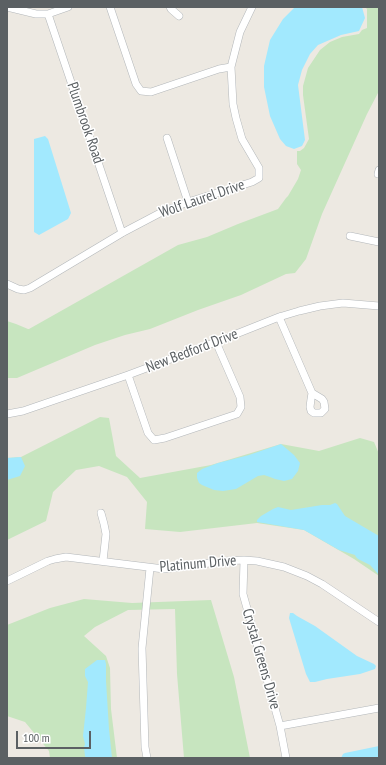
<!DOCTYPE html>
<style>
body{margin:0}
#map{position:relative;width:386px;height:765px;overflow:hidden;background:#ede9e2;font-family:"PT Sans Narrow",sans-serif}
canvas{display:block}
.frame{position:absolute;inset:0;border:8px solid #5b6063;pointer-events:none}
.scale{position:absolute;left:16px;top:731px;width:75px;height:18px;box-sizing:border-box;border:2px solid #5b6063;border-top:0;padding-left:5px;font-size:12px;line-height:14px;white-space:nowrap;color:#5b6063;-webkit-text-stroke:3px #fff;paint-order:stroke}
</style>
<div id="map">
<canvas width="386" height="765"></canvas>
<div class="frame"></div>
<div class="scale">100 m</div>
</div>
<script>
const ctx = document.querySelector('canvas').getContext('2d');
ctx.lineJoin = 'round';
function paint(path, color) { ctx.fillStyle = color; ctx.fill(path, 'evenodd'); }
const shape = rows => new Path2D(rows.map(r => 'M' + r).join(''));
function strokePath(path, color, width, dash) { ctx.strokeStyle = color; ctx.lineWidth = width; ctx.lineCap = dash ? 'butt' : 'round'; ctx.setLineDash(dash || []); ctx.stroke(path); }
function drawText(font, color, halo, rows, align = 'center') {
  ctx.font = font + ' "PT Sans Narrow",sans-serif'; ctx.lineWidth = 3; ctx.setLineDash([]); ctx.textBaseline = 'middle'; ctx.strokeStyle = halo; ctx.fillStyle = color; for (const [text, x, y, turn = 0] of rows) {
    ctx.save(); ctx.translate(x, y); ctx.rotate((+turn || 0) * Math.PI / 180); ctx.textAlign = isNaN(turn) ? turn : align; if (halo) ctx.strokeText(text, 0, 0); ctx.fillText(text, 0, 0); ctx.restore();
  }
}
paint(shape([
 [365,7,379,7,379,91,367,114,322,214,306,259,295,273,286,274,241,295,198,310,150,329,125,335,95,345,17,378,7,378,7,321,16,324,28,329,29,329,178,245,207,237,238,224,278,209,286,198,288,196,298,179,301,170,297,164,297,151,300,151,304,148,309,139,303,95,303,86,308,68,320,50,330,42,342,37,359,34,362,30,367,28,367,9],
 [100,417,109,418,116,456,140,478,211,465,281,444,319,451,360,438,374,442,379,454,379,576,354,559,304,530,257,523,180,532,145,529,147,502,127,477,99,466,76,470,53,492,46,521,7,540,7,458,21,457],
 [84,599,132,603,211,600,234,677,250,758,184,758,177,674,175,609,128,610,95,627,84,636,106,656,110,668,111,709,117,758,50,758,49,751,25,722,7,716,7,625,50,608]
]), '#c7e5bf');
paint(shape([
 [295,7,362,7,365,18,359,31,341,35,318,45,310,54,302,70,298,85,305,140,302,146,294,149,286,146,280,139,270,116,264,87,264,66,270,40,283,19],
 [45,136,48,139,71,213,68,219,39,235,34,232,34,139],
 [281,444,294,455,300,463,298,471,292,479,284,481,275,479,270,477,264,475,258,476,236,489,223,491,214,490,202,485,199,483,197,478,197,473,202,469,218,463,249,455],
 [21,457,25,466,20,476,7,480,7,458],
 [335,503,337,504,345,516,379,536,379,575,370,565,358,559,356,557,355,555,339,550,304,530,257,522,257,520,261,516,273,509,278,507,291,510,322,505,330,505],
 [290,613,293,613,297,616,315,626,357,656,374,664,376,666,375,669,360,674,327,679,315,682,310,682,306,674,292,628,289,618],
 [97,660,105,660,106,664,106,681,109,729,112,758,86,758,85,756,84,747,85,744,83,736,86,708,88,682,85,676,85,669],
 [379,746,379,758,341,758,343,754,345,753]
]), '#a2e9fe');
const minor = shape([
 [7,7,36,14,48,14,68,7],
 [110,7,136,84,141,91,151,92,219,69,231,67],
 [170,7,171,9,179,16],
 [48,14,122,233],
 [167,138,188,202],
 [379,170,378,174,379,174],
 [350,236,379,242],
 [7,284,18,289,24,290,30,288,122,233,160,213,188,202,252,182,259,178,259,168,242,139,236,118,233,104,231,67,240,32,252,7],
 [279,317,312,393,311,399,310,407,311,411,314,413,321,413,325,409,324,402,322,399,312,393],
 [128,375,148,433,154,440,165,438,237,414,241,407,240,397,216,342],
 [7,414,23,411,128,375,216,342,279,317,299,311,320,306,343,303,379,306],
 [101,513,104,524,106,534,103,561],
 [244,560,243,594,280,726,286,758],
 [7,581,48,561,55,559,66,557,164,569,225,561,244,560,257,561,284,567,307,576,322,584,379,622],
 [280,726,379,708],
 [147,758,145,747,142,648,150,568]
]);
strokePath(minor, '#b3b7ba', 8);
strokePath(minor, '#fff', 7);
drawText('15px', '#5b6063', '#fff', [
 ["Plumbrook Road",85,123,71],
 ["Wolf Laurel Drive",202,199,-19],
 ["New Bedford Drive",192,351,-21],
 ["Platinum Drive",198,564,-5],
 ["Crystal Greens Drive",261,659,74]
]);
</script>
